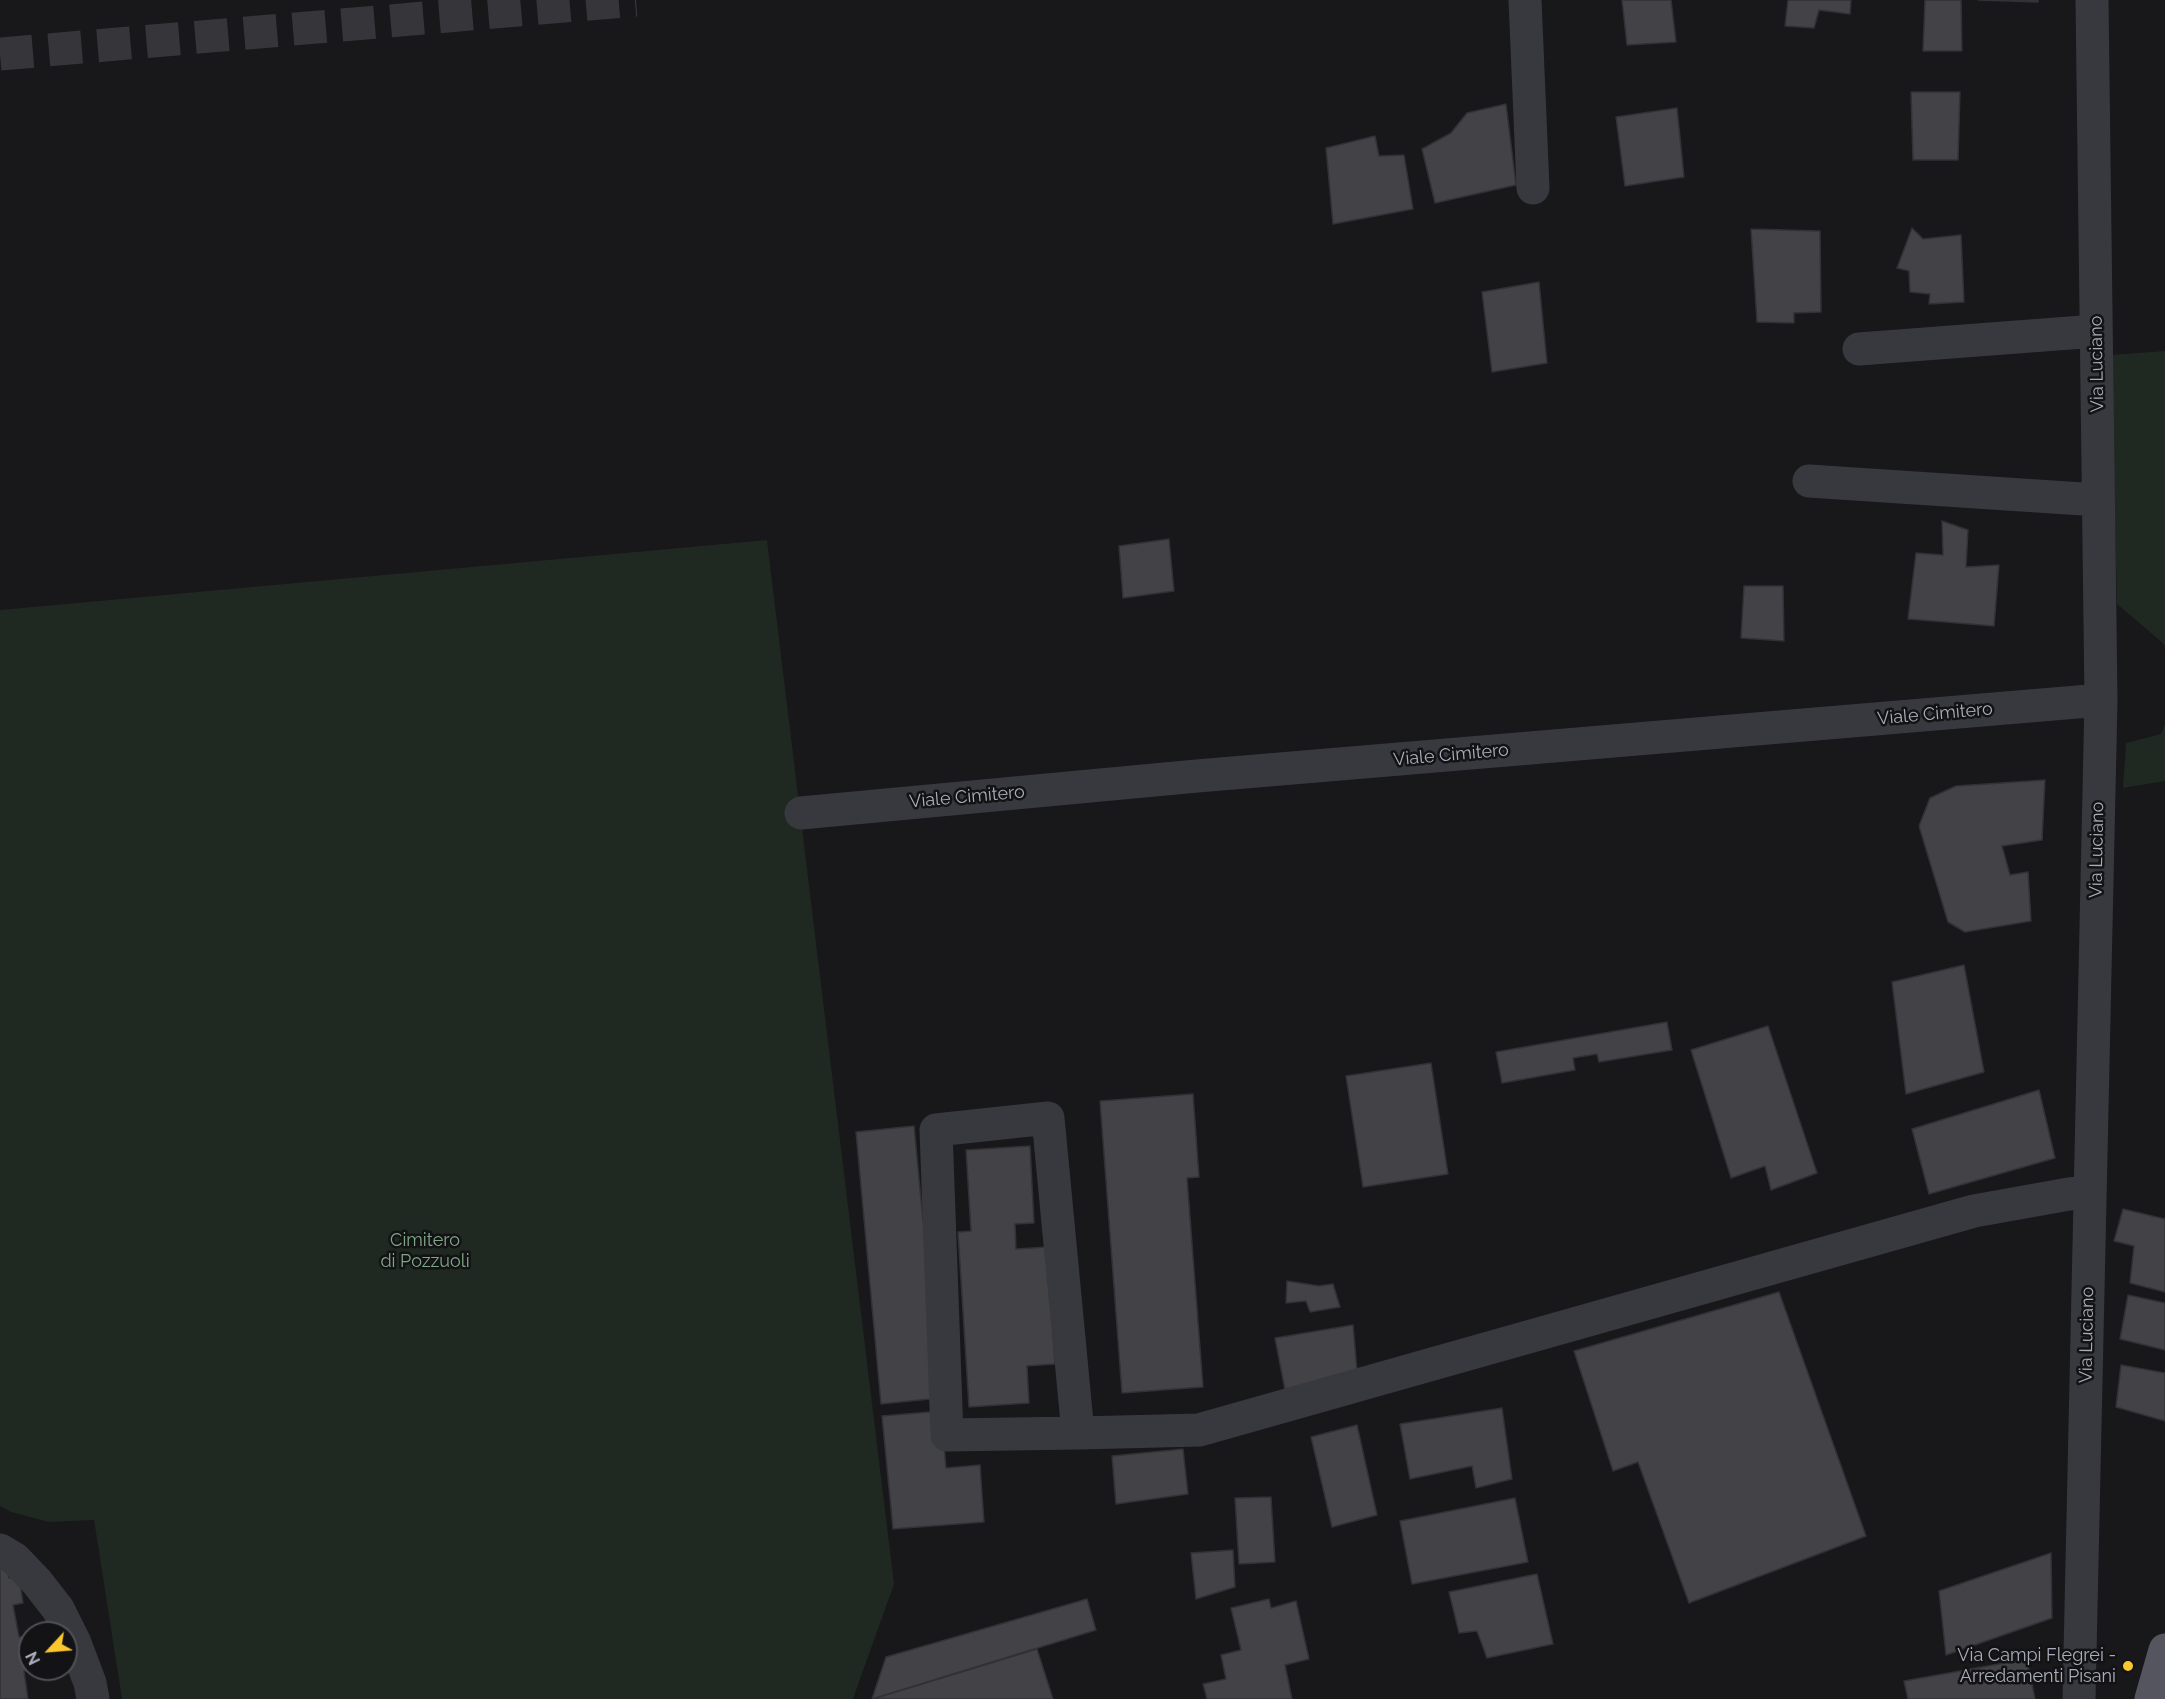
<!DOCTYPE html>
<style>
body{margin:0}
#map{position:relative;width:2165px;height:1699px;overflow:hidden;background:#18171a;font-family:Raleway,sans-serif}
canvas{display:block}
.north{position:absolute;left:18px;top:1621px;width:60px;height:60px;box-sizing:border-box;background:#131215;border:2px solid #4f5057;border-radius:50%;rotate:244deg;font-size:16px;font-weight:700;line-height:24px;text-align:center;color:#a9adba}
.north::after{content:'';display:block;margin:auto;width:21px;height:27px;background:#fbc72f;clip-path:polygon(50% 0,100% 100%,50% 72%,0 100%)}
</style>
<div id="map">
<canvas width="2165" height="1699"></canvas>
<div class="north">N</div>
</div>
<script>
const ctx = document.querySelector('canvas').getContext('2d');
ctx.lineJoin = 'round';
function paint(path, color) { ctx.fillStyle = color; ctx.fill(path, 'evenodd'); }
const shape = rows => new Path2D(rows.map(r => 'M' + r).join(''));
function strokePath(path, color, width, dash) { ctx.strokeStyle = color; ctx.lineWidth = width; ctx.lineCap = dash ? 'butt' : 'round'; ctx.setLineDash(dash || []); ctx.stroke(path); }
function drawText(font, color, halo, rows, align = 'center') {
  ctx.font = font + ' Raleway,sans-serif'; ctx.lineWidth = 5; ctx.setLineDash([]); ctx.textBaseline = 'middle'; ctx.strokeStyle = halo; ctx.fillStyle = color; for (const [text, x, y, turn = 0] of rows) {
    ctx.save(); ctx.translate(x, y); ctx.rotate((+turn || 0) * Math.PI / 180); ctx.textAlign = isNaN(turn) ? turn : align; if (halo) ctx.strokeText(text, 0, 0); ctx.fillText(text, 0, 0); ctx.restore();
  }
}
paint(shape([
 [2165,351,2165,648,2164,644,2117,604,2111,355],
 [767,540,894,1584,853,1699,122,1699,94,1520,49,1522,11,1512,0,1506,0,610],
 [2165,724,2165,781,2123,788,2126,743,2161,734]
]), '#1f2821');
const building = shape([
 [1622,0,1671,0,1676,42,1627,45,1622,0],
 [1788,0,1851,0,1850,14,1819,10,1814,28,1785,26,1788,0],
 [1925,0,1961,0,1962,51,1923,51,1925,0],
 [1978,0,2038,0,2038,2,1978,0],
 [1911,92,1960,92,1958,160,1913,160,1911,92],
 [1506,104,1516,185,1435,203,1422,149,1451,133,1467,113,1506,104],
 [1677,108,1684,177,1625,186,1616,117,1677,108],
 [1375,136,1379,156,1404,155,1413,209,1333,224,1326,148,1375,136],
 [1912,228,1923,239,1961,235,1964,302,1929,304,1930,294,1910,292,1909,271,1897,268,1912,228],
 [1751,229,1820,231,1821,312,1794,313,1794,323,1757,322,1751,229],
 [1539,282,1547,363,1492,372,1482,292,1539,282],
 [1942,521,1968,530,1966,567,1999,565,1994,626,1908,619,1916,553,1943,555,1942,521],
 [1169,539,1174,591,1123,598,1119,546,1169,539],
 [1744,586,1783,586,1784,641,1741,638,1744,586],
 [2045,780,2042,840,2002,846,2010,875,2028,872,2031,921,1965,932,1948,922,1919,826,1930,798,1956,786,2045,780],
 [1964,965,1984,1072,1906,1094,1892,982,1964,965],
 [1667,1022,1672,1050,1599,1062,1597,1054,1573,1058,1575,1070,1502,1083,1496,1052,1667,1022],
 [1768,1026,1817,1173,1771,1190,1765,1166,1731,1178,1691,1050,1768,1026],
 [1431,1063,1448,1174,1363,1187,1346,1076,1431,1063],
 [2039,1090,2055,1158,1929,1194,1912,1129,2039,1090],
 [1193,1094,1199,1177,1187,1178,1203,1387,1122,1393,1100,1101,1193,1094],
 [914,1126,940,1398,881,1404,856,1132,914,1126],
 [1030,1146,1034,1223,1015,1224,1016,1249,1048,1247,1055,1364,1027,1366,1029,1403,969,1407,958,1232,971,1231,966,1150,1030,1146],
 [2123,1209,2165,1219,2165,1292,2130,1283,2134,1246,2114,1241,2123,1209],
 [1287,1281,1319,1286,1333,1284,1340,1307,1310,1312,1306,1301,1286,1303,1287,1281],
 [1779,1292,1866,1536,1689,1603,1638,1462,1613,1471,1574,1351,1779,1292],
 [2128,1295,2165,1303,2165,1350,2120,1339,2128,1295],
 [1353,1325,1357,1371,1285,1390,1275,1338,1353,1325],
 [2121,1365,2165,1373,2165,1421,2116,1407,2121,1365],
 [1502,1408,1512,1479,1476,1488,1472,1466,1410,1479,1400,1424,1502,1408],
 [941,1411,946,1468,980,1465,984,1522,893,1529,882,1416,941,1411],
 [1357,1425,1377,1515,1332,1527,1311,1437,1357,1425],
 [1183,1449,1188,1494,1116,1504,1112,1456,1183,1449],
 [1271,1497,1275,1562,1239,1564,1235,1498,1271,1497],
 [1515,1498,1528,1562,1412,1584,1400,1521,1515,1498],
 [1233,1550,1235,1587,1196,1599,1191,1553,1233,1550],
 [2051,1553,2052,1618,1946,1655,1939,1591,2051,1553],
 [7,1567,9,1578,19,1577,23,1603,13,1605,19,1637,28,1636,30,1645,30,1669,33,1669,24,1671,28,1699,0,1699,0,1568,7,1567],
 [1537,1574,1553,1644,1487,1658,1477,1631,1459,1633,1449,1592,1537,1574],
 [1087,1599,1096,1630,872,1699,886,1657,1087,1599],
 [1269,1599,1271,1608,1296,1601,1309,1659,1285,1665,1292,1699,1207,1699,1203,1684,1226,1679,1221,1655,1241,1650,1231,1608,1269,1599],
 [1037,1649,1053,1699,873,1699,1037,1649],
 [2027,1659,2035,1699,1908,1699,1904,1681,2027,1659]
]);
paint(building, '#424247');
strokePath(building, '#323136', 1.5);
strokePath(shape([
 [0,54,636,0]
]), '#35353a', 33, [33, 16]);
strokePath(shape([
 [1525,0,1533,188],
 [1859,349,2096,331],
 [1809,481,2098,500],
 [801,813,1197,776,2101,700],
 [1078,1433,1048,1118,936,1130,947,1435,1078,1433,1199,1430,1974,1211,2069,1194,2090,1192],
 [0,1550,15,1559,37,1582,58,1609,75,1643,90,1683,93,1699],
 [2079,1699,2101,700,2092,0]
]), '#38393f', 33);
strokePath(shape([
 [2151,1699,2165,1650]
]), '#54555e', 33);
for (const [x, y, r, color] of [
 [2128,1666,6,"#fbc72f"]
]) { const dot = new Path2D(); dot.arc(x, y, r, 0, 2 * Math.PI); ctx.fillStyle = color; ctx.fill(dot); strokePath(dot, '#131215', 2); }
drawText('18px', '#a9adba', '#131215', [
 ["Via Luciano",2097,364,-91],
 ["Viale Cimitero",1935,714,-5],
 ["Viale Cimitero",1451,755,-5],
 ["Viale Cimitero",967,797,-5],
 ["Via Luciano",2097,850,-89],
 ["Via Luciano",2087,1335,-89]
]);
drawText('18px', '#7fa685', '#131215', [
 ["Cimitero",425,1241],
 ["di Pozzuoli",425,1262]
]);
drawText('18px', '#a9adba', '#131215', [
 ["Via Campi Flegrei -",2116,1656],
 ["Arredamenti Pisani",2116,1677]
], 'right');
</script>
